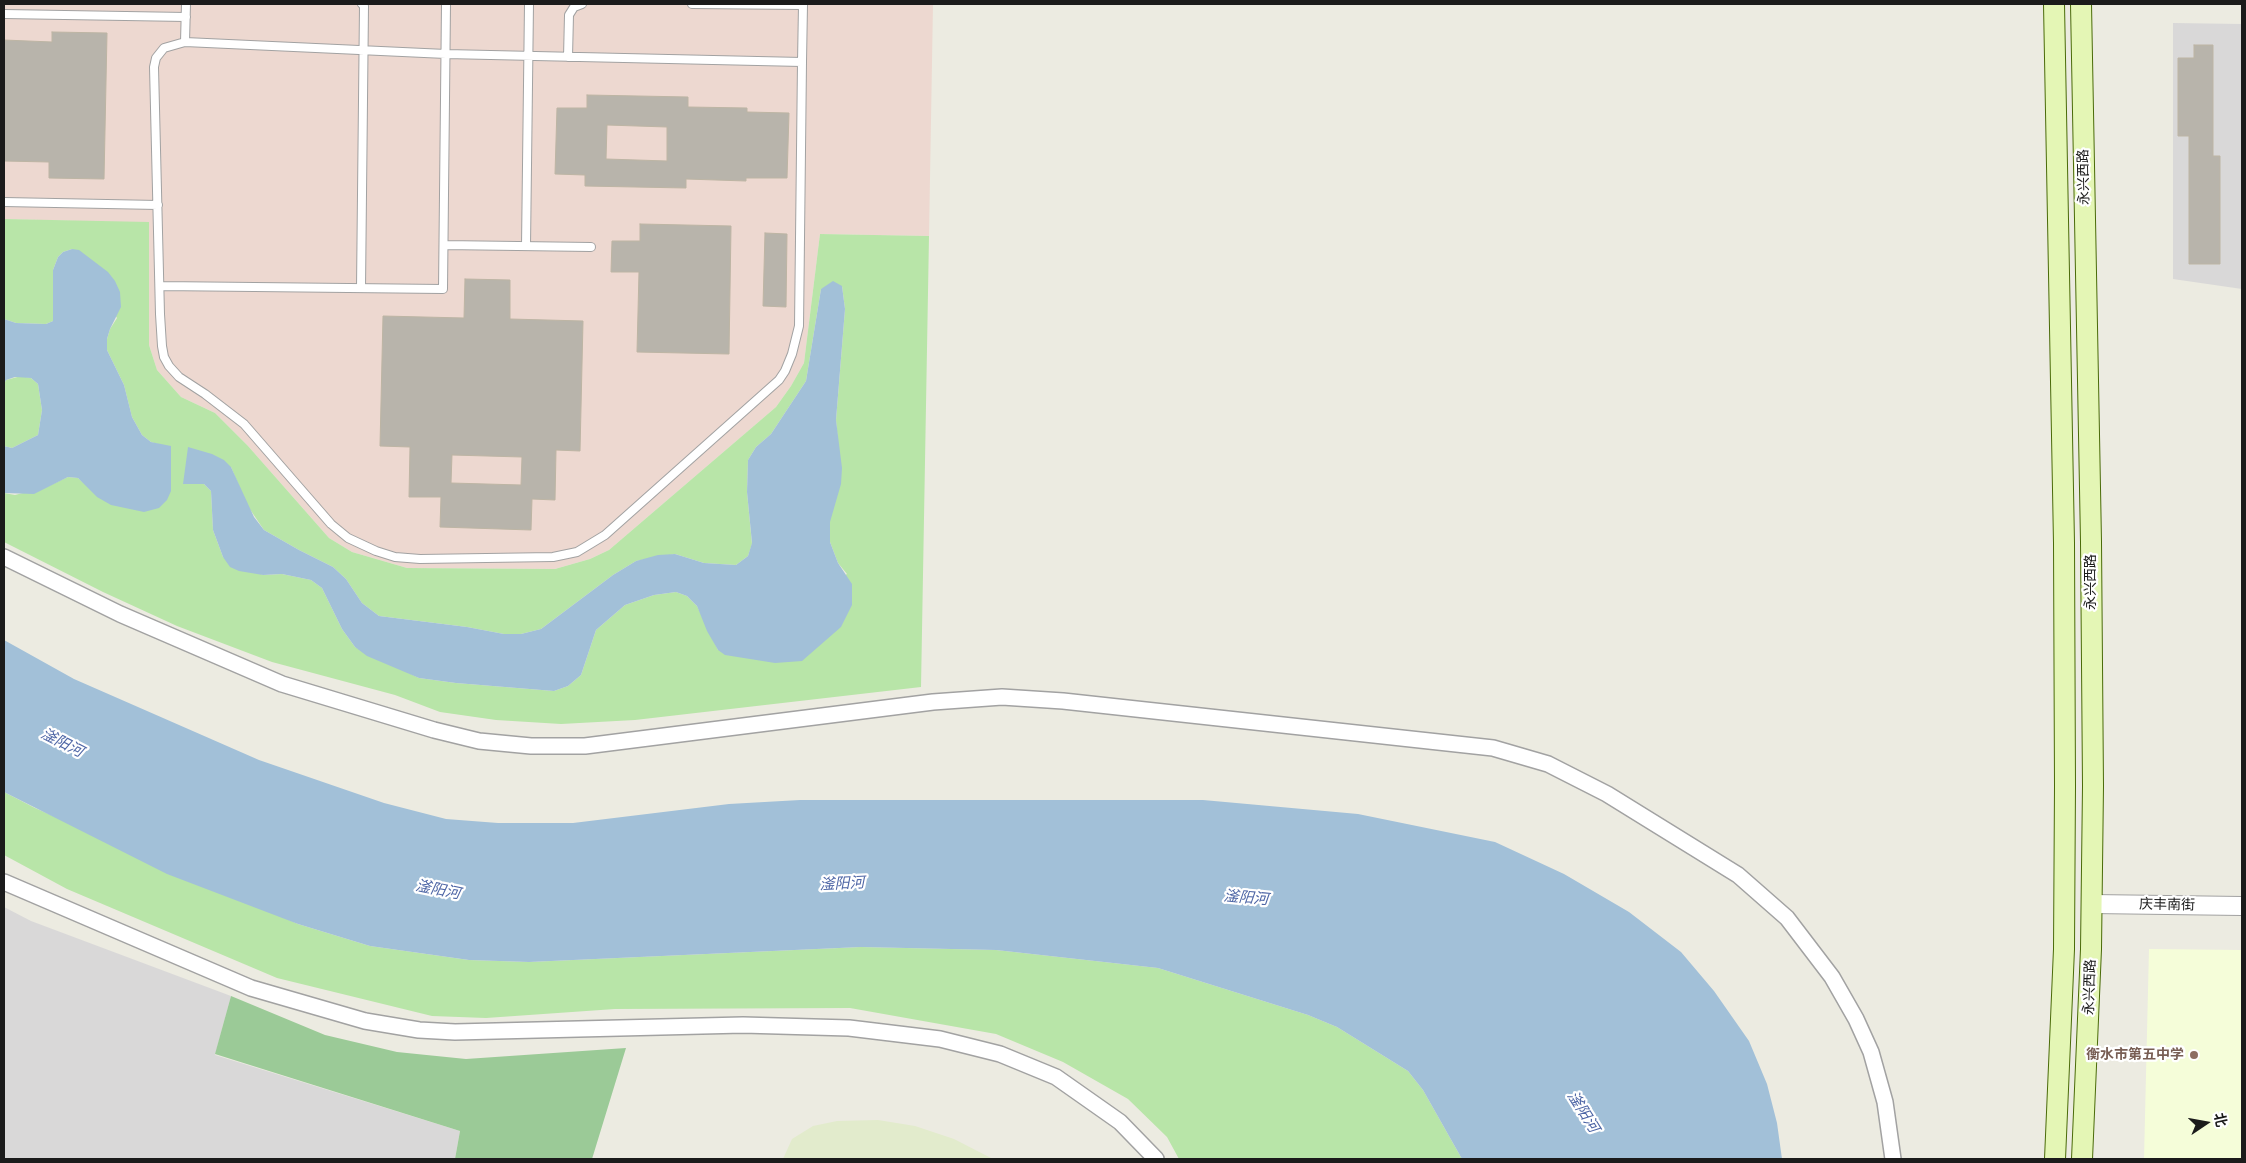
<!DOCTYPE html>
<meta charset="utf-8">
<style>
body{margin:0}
#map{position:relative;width:2246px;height:1163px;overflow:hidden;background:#ecebe1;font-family:"Work Sans","Noto Sans SC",sans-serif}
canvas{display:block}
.frame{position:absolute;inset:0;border:5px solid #1b1b1b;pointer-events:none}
.north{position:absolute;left:2181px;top:1098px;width:50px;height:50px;-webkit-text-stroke:4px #fff;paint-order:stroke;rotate:78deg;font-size:14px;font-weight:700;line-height:20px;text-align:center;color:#1b1b1b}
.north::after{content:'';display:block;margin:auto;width:18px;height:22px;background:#1b1b1b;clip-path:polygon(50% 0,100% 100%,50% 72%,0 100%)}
</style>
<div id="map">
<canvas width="2246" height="1163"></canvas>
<div class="frame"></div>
<div class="north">北</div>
</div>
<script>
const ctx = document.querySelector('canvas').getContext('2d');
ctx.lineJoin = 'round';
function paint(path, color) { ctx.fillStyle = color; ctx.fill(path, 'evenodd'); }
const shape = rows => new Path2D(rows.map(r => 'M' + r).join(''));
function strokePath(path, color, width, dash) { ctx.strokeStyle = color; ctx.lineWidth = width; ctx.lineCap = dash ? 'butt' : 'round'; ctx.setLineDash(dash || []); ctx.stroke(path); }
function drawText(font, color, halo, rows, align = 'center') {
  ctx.font = font + ' "Work Sans","Noto Sans SC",sans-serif'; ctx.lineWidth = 4.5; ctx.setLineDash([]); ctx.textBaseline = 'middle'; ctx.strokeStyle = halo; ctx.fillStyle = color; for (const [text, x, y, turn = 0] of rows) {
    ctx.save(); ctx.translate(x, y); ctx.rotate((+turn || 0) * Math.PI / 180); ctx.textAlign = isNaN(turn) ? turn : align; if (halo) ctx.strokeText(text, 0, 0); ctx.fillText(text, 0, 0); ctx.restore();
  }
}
paint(shape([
 [2173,23,2242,24,2242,289,2173,279],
 [4,907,31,921,231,996,215,1055,460,1131,455,1159,4,1159]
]), '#d9d8d8');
paint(shape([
 [4,4,933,4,929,236,820,234,804,363,791,386,776,407,609,550,590,559,555,569,407,568,352,552,329,538,248,446,215,413,181,397,157,370,149,345,149,223,4,219]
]), '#edd8d0');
paint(shape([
 [2149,949,2242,950,2242,1159,2144,1159]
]), '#f5fdd9');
paint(shape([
 [878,1120,915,1126,954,1139,993,1159,783,1159,792,1139,813,1126,837,1121]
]), '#e2ebcc');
paint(shape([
 [4,219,149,222,149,345,157,370,181,397,215,413,248,446,329,538,352,552,407,568,555,569,590,559,609,550,776,407,791,386,804,363,820,234,929,236,921,687,635,720,561,724,496,720,440,712,395,695,272,662,177,626,103,592,4,542,4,493,15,495,46,487,68,477,78,478,87,486,164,446,151,442,142,435,132,417,124,385,107,350,107,339,110,329,117,318,72,249,63,252,58,257,53,270,53,321,46,324,16,323,4,319],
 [842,286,845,309,836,420,838,443,834,504,829,522,830,542,838,563,847,574,718,650,697,606,687,596,676,592,654,595,625,605,596,630,581,675,568,686,554,691,456,683,419,678,355,647,342,629,322,588,311,580,282,574,263,575,223,557,213,530,211,491,204,484,183,483,231,467,247,505,264,530,299,550,333,567,346,579,362,603,379,616,467,627,504,634,521,634,541,629,613,575,636,561,675,554,704,563,736,565,748,556,752,544,747,492,748,460,756,447,771,434,806,381,821,289],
 [21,376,31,378,38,384,42,410,38,435,12,448,4,446,4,384,6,380],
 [4,792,35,808,298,924,370,946,469,960,529,962,861,947,996,950,1158,968,1308,1015,1337,1027,1408,1071,1423,1090,1462,1159,1179,1159,1167,1137,1128,1099,1063,1062,996,1034,850,1008,615,1009,486,1018,432,1016,277,978,67,889,4,855]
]), '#b8e5a8');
paint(shape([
 [231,996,325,1035,397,1052,466,1059,626,1048,592,1159,455,1159,460,1131,215,1054]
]), '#9bca97');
paint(shape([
 [72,249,79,250,108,272,115,281,120,292,121,307,110,329,107,339,107,350,124,385,132,417,142,435,151,442,171,446,171,491,167,500,159,508,144,512,111,505,97,497,78,478,68,477,34,494,4,493,4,446,12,448,38,435,42,410,38,384,31,378,15,377,6,380,4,384,4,319,16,323,46,324,53,321,53,270,58,257,63,252],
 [833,281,842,286,845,309,836,420,842,468,841,484,830,522,830,542,838,563,852,584,852,605,841,627,802,661,775,663,725,655,718,650,707,631,697,606,687,596,676,592,654,595,625,605,596,630,581,675,568,686,554,691,456,683,419,678,367,656,355,647,342,629,322,588,311,580,282,574,263,575,239,571,230,567,223,557,213,530,211,491,204,484,183,484,188,447,212,454,224,460,231,467,254,517,264,530,299,550,333,567,346,579,362,603,379,616,467,627,504,634,521,634,541,629,613,575,636,561,658,555,675,554,704,563,736,565,748,556,752,543,747,492,748,460,756,447,771,434,806,381,821,289],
 [4,640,74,679,259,760,384,803,446,819,498,823,573,823,729,804,800,800,1203,800,1358,814,1495,842,1564,874,1629,912,1681,952,1714,991,1749,1041,1767,1084,1777,1123,1782,1159,1462,1159,1423,1090,1408,1071,1337,1027,1308,1015,1158,968,996,950,861,947,529,962,469,960,370,946,298,924,167,874,4,792]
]), '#a2c0d8');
const building = shape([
 [52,32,107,33,104,179,49,178,49,162,4,161,4,40,52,42,52,32],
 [2194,45,2213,45,2213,156,2220,156,2220,264,2189,264,2189,136,2178,136,2178,58,2194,58,2194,45],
 [587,95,688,97,688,107,747,108,747,112,789,113,787,178,746,178,746,181,686,179,686,188,585,186,585,175,555,174,557,108,587,108,587,95],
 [607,125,667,127,667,161,606,159,607,125],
 [640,224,731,226,729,354,637,352,639,272,611,272,612,241,640,241,640,224],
 [765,233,787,234,786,307,763,306,765,233],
 [465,279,510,280,510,319,583,321,580,451,556,450,555,500,532,499,531,530,440,527,441,497,409,497,410,447,380,446,383,316,464,318,465,279],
 [452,455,522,457,521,485,451,483,452,455]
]);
paint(building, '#b8b4ab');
strokePath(building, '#bdb5a4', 1);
const service = shape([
 [692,4,803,5,802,62,799,326,792,354,785,371,779,380,605,535,577,552,553,557,420,559,395,557,376,551,348,538,331,524,244,424,205,394,179,377,169,366,164,357,162,346,160,314,154,67,156,58,164,48,185,42,446,54,802,62],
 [4,14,186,17],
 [185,42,186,4],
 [568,57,569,15,574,7,582,4],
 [4,202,158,205],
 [444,245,591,247],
 [526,246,529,4],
 [160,286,443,289,446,4],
 [361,288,364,6,362,4]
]);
const minor = shape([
 [4,557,120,614,282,684,434,730,479,741,531,746,585,746,933,702,1002,697,1063,701,1493,748,1548,764,1607,794,1738,875,1787,918,1832,977,1856,1019,1871,1052,1885,1102,1893,1159],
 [4,882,251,988,365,1021,419,1030,455,1032,743,1025,849,1028,940,1039,1000,1054,1056,1077,1120,1122,1156,1159]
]);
const tertiary = shape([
 [2092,904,2242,906]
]);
const secondary = shape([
 [2054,4,2064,543,2065,786,2064,949,2055,1159],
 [2081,4,2091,542,2093,786,2091,949,2082,1159]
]);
strokePath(service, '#a2a2a2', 10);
strokePath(minor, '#a2a2a2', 18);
strokePath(tertiary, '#a2a2a2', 20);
strokePath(secondary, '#4a6b09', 22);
strokePath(service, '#fff', 8);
strokePath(minor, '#fff', 15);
strokePath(tertiary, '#fff', 18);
strokePath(secondary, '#e4f6b5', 20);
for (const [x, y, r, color] of [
 [2194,1055,5,"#8d6e63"]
]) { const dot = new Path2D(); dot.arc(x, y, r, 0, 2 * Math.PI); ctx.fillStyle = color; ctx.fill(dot); strokePath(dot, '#fff', 2); }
drawText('14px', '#1b1b1b', '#fff', [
 ["永兴西路",2084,177,-91],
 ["永兴西路",2091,582,-90],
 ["庆丰南街",2167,905,1],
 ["永兴西路",2090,987,-88]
]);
drawText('bold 14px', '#785e54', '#fff', [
 ["衡水市第五中学",2184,1055]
], 'right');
drawText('italic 15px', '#4d65a5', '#fff', [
 ["滏阳河",62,743,27],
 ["滏阳河",842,884,-3],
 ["滏阳河",438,890,11],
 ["滏阳河",1246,898,5],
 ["滏阳河",1583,1112,58]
]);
</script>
